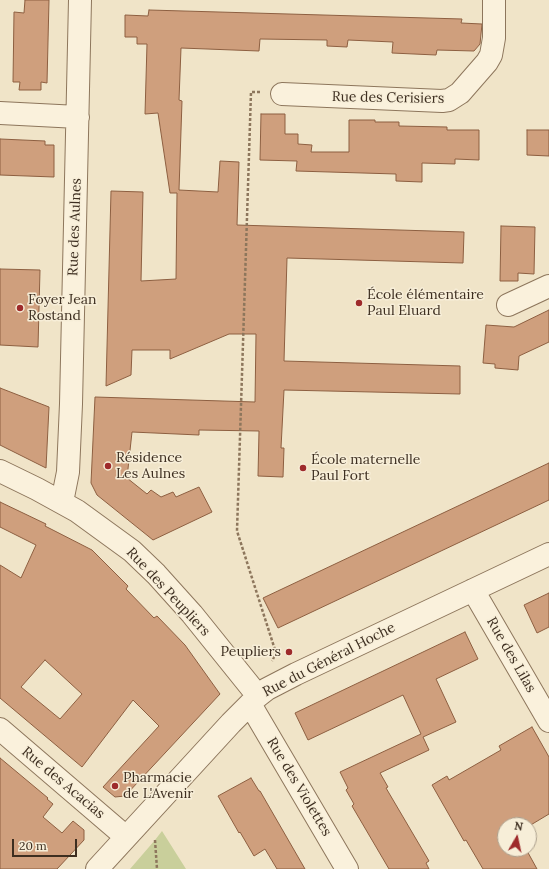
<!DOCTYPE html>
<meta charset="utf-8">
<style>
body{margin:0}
#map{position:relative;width:549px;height:869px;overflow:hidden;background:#f0e4c8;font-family:Lora,serif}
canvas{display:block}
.north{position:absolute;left:497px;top:817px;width:40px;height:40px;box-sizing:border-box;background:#f7eed8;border:1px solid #ada18e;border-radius:50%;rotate:9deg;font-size:11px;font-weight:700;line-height:16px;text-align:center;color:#3d2e20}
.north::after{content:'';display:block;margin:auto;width:14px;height:18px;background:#9e2a2b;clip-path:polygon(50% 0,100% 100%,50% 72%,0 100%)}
.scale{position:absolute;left:12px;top:839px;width:65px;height:18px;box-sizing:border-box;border:2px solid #3d2e20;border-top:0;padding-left:5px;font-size:12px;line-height:14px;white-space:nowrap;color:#3d2e20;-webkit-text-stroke:3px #f7eed8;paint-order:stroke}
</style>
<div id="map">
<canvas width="549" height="869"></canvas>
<div class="north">N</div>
<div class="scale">20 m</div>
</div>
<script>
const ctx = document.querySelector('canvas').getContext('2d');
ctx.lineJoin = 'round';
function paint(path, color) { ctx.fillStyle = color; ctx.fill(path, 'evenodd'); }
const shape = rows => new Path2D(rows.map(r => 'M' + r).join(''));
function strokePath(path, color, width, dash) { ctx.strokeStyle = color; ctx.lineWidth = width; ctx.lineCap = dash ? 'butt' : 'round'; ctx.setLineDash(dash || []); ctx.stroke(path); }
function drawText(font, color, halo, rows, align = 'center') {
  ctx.font = font + ' Lora,serif'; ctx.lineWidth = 3; ctx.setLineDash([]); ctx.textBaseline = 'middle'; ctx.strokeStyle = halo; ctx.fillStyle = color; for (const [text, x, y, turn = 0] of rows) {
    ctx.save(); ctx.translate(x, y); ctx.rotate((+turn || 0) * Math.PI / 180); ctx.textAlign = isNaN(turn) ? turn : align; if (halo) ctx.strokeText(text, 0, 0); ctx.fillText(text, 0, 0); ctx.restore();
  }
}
paint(shape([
 [162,831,186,869,130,869,155,840]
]), '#c9cf9b');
const building = shape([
 [25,0,49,0,47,83,41,82,41,90,19,90,20,82,13,82,14,12,24,13,25,0],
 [149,10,462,19,461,23,482,24,480,44,474,51,437,50,436,55,392,53,393,42,348,40,347,47,327,46,327,40,260,39,259,51,181,48,179,100,182,101,179,190,218,192,220,161,239,162,237,225,464,232,463,263,287,258,284,361,460,366,460,394,284,390,281,448,284,448,283,477,258,476,259,431,199,430,199,435,132,432,127,478,147,494,151,490,161,497,173,492,176,497,199,487,212,512,153,540,97,495,91,483,95,397,255,402,256,334,229,334,170,359,170,350,132,350,131,375,106,386,111,191,143,192,141,281,176,279,177,193,170,193,158,113,145,114,147,44,137,44,137,37,125,37,125,15,148,16,149,10],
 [261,114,285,114,285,134,298,134,298,144,312,145,311,152,349,152,349,120,375,120,375,122,399,122,399,126,447,127,447,130,479,130,479,160,455,159,455,164,422,163,422,182,396,181,396,174,296,171,297,161,260,160,261,114],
 [527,130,549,130,549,156,527,155,527,130],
 [0,139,45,141,45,145,54,145,54,177,0,175,0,139],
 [501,226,535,227,534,274,518,273,518,281,500,281,501,226],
 [0,269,40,270,38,347,0,345,0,269],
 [549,310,549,342,519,356,518,370,495,368,495,364,483,363,486,325,514,327,549,310],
 [0,388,49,407,46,468,0,445,0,388],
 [549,463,549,500,278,628,263,598,549,463],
 [0,502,46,524,45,526,92,550,128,586,126,589,154,618,157,616,185,645,220,694,125,796,115,797,103,787,159,726,133,700,82,767,0,698,0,565,21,578,36,545,0,527,0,502],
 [45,660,82,694,60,719,21,687,45,660],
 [549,593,549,627,537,633,524,605,549,593],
 [465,632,478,659,436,679,456,722,423,737,429,750,380,773,388,787,386,788,429,861,426,863,429,869,389,869,352,806,354,804,346,790,348,788,340,772,421,734,403,695,308,740,295,713,465,632],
 [532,727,549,757,549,814,529,826,505,825,505,849,526,849,537,869,483,869,466,840,464,841,432,785,447,776,449,780,501,750,499,746,532,727],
 [0,758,48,798,47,799,53,804,43,817,62,833,73,821,84,830,84,840,57,869,0,869,0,758],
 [251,778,259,791,260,791,305,869,277,869,265,849,254,856,240,832,239,833,218,796,251,778]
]);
paint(building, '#cf9f7d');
strokePath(building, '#8d5f41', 1);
const street = shape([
 [282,94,442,101,449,100,460,93,487,62,491,55,494,38,494,0],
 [0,113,78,117],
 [508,305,549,286],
 [0,471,37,489,77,511,132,551,156,574,192,614,258,696],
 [62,502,68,472,71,404,80,0],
 [473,590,549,721],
 [250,704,347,869],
 [0,729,126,837],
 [97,869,231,723,258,696,267,689,296,674,549,554]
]);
strokePath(street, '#8d765c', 24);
strokePath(shape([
 [260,92,251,92,237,531,276,653,272,661],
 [155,840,157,869]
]), '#8d765c', 2.5, [3, 2]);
strokePath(street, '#faf1dc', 22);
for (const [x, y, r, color] of [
 [359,303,4,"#9e2a2b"],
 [20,308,4,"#9e2a2b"],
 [108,466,4,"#9e2a2b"],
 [303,468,4,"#9e2a2b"],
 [289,652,4,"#9e2a2b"],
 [115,786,4,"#9e2a2b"]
]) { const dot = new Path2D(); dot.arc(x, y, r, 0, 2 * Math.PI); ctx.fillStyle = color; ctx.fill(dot); strokePath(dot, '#f7eed8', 1.5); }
drawText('14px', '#3d2e20', '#f7eed8', [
 ["Rue des Cerisiers",388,98,1],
 ["Rue des Aulnes",75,227,-88],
 ["Rue des Peupliers",168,592,47],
 ["Rue des Lilas",511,655,60],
 ["Rue du Général Hoche",329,660,-27],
 ["Rue des Acacias",63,783,40],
 ["Rue des Violettes",299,787,59]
]);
drawText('14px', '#3d2e20', '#f7eed8', [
 ["École élémentaire",367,295],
 ["Paul Eluard",367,311],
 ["Foyer Jean",28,300],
 ["Rostand",28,316],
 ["Résidence",116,458],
 ["Les Aulnes",116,474],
 ["École maternelle",311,460],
 ["Paul Fort",311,476],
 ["Peupliers",281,652,"right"],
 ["Pharmacie",123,778],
 ["de L'Avenir",123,794]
], 'left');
</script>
